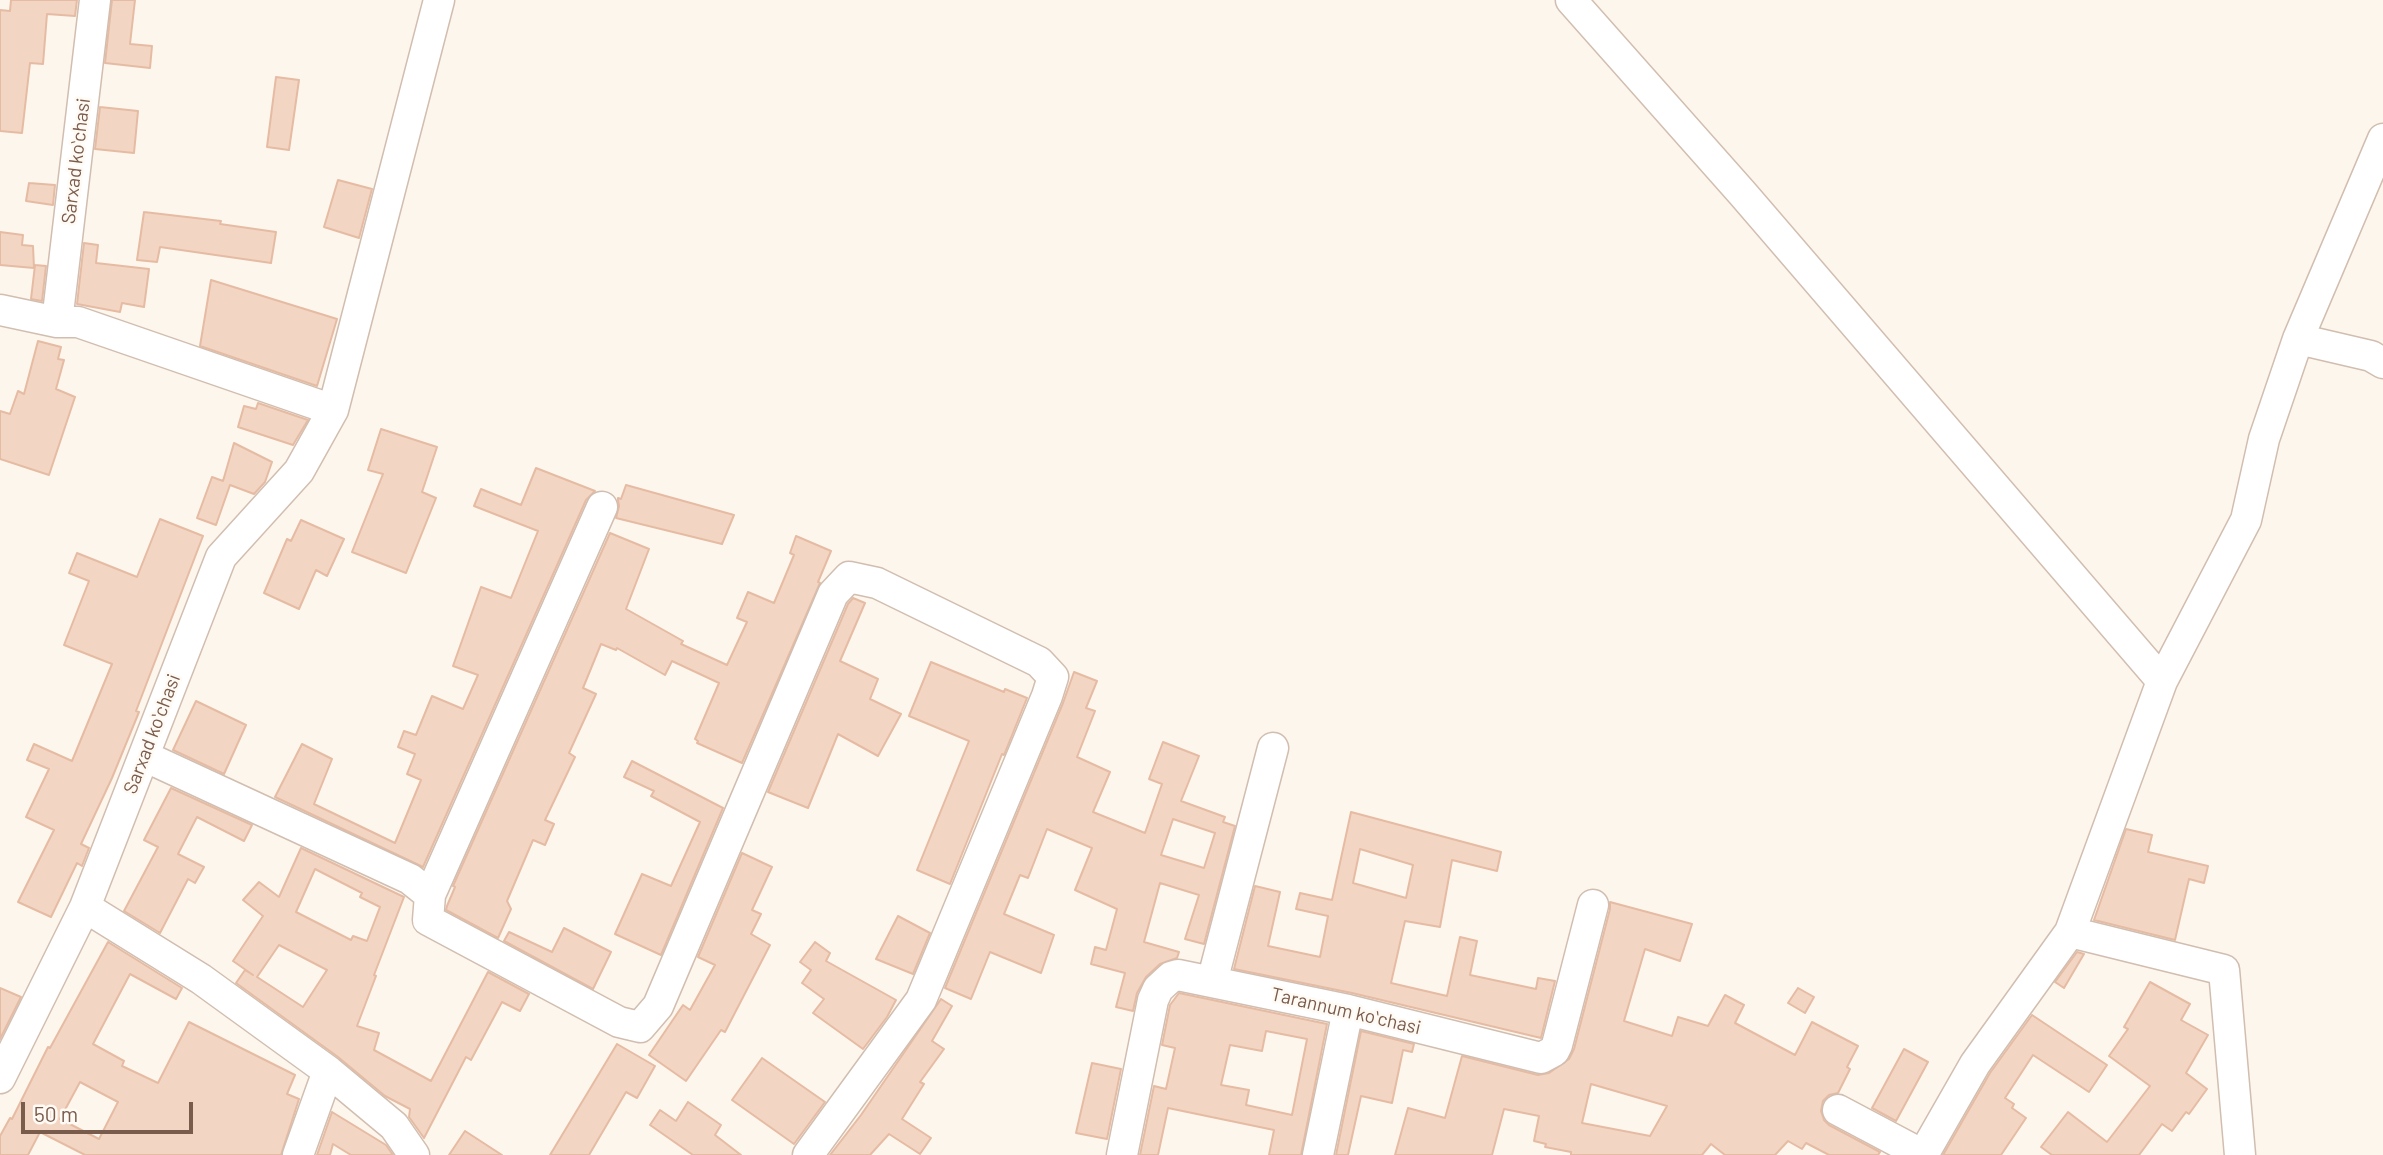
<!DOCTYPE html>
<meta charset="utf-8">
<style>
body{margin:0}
#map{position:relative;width:2383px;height:1155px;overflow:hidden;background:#fdf6ec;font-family:Barlow,sans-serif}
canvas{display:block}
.scale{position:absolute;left:21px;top:1102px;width:172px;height:32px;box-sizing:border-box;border:4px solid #7a5c4d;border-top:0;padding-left:9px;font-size:21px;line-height:24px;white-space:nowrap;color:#7a5c4d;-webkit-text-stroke:5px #fffaf3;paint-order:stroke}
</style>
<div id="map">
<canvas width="2383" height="1155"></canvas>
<div class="scale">50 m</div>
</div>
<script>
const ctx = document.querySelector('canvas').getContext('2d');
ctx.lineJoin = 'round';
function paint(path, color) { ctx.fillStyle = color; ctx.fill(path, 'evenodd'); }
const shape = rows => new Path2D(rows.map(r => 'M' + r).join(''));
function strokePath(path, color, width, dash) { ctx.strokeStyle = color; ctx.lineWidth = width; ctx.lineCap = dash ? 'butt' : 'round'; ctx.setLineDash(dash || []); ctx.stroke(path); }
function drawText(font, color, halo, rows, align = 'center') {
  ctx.font = font + ' Barlow,sans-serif'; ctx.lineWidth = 5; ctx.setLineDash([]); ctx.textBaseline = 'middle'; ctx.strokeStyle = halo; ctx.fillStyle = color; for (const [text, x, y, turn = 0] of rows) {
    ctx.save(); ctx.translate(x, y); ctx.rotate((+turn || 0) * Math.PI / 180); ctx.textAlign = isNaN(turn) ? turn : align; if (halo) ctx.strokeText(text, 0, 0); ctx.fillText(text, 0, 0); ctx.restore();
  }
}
const building = shape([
 [11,0,77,0,75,16,47,14,43,64,30,63,22,133,0,131,0,10,10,11,11,0],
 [112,0,135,0,130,44,152,46,150,68,105,63,112,0],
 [276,77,299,80,289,150,267,147,276,77],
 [100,107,138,111,134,153,95,149,100,107],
 [338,180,372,189,359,238,324,227,338,180],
 [29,183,55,185,53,205,26,201,29,183],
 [144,212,221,221,220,224,276,232,271,263,160,247,157,262,137,260,144,212],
 [0,232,23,235,22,245,33,246,34,268,0,265,0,232],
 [84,243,98,245,96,263,149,269,144,307,122,303,120,312,77,304,84,243],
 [35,265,46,266,42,301,31,299,35,265],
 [211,280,337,319,317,386,200,346,211,280],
 [38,341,61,347,58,359,64,360,56,389,75,397,49,475,0,459,0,411,10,414,18,391,24,394,38,341],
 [258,403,308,420,293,445,238,427,244,406,256,409,258,403],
 [381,429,437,447,422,492,436,498,406,573,352,552,383,474,368,470,381,429],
 [234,443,272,462,265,482,254,494,230,485,216,525,197,518,212,477,223,481,234,443],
 [536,468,595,491,586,500,423,867,275,797,302,744,332,759,314,804,395,843,421,780,407,774,415,754,398,747,404,731,416,735,432,696,463,709,478,675,453,666,481,587,511,598,538,531,474,506,481,489,521,505,536,468],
 [626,485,734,515,722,544,616,518,619,506,618,500,618,498,621,499,626,485],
 [160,519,203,536,136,711,139,712,112,778,81,844,89,848,82,866,77,863,51,917,18,902,54,830,26,817,49,769,27,760,34,744,72,761,112,664,64,645,89,581,69,573,77,553,137,577,160,519],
 [301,520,344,539,327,576,316,570,299,609,264,593,287,539,291,541,301,520],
 [610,533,649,549,626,609,683,641,681,644,727,665,747,622,737,618,748,592,774,603,794,555,790,553,796,536,831,551,818,582,820,583,742,763,697,743,698,741,695,739,719,683,672,661,665,675,617,648,616,650,601,644,583,688,596,694,569,753,575,757,545,820,554,824,545,845,533,840,507,901,511,909,498,938,446,910,447,906,455,887,453,886,610,533],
 [853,598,865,603,840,661,878,679,870,699,901,714,878,756,838,734,808,808,768,792,848,604,853,598],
 [931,662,1004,692,1005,689,1027,698,1004,755,1002,754,950,884,917,870,969,741,909,716,931,662],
 [1074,672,1097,681,1086,708,1095,711,1077,757,1110,772,1093,812,1145,833,1162,784,1149,779,1163,742,1199,756,1181,801,1225,817,1223,822,1235,826,1204,944,1185,939,1199,895,1160,883,1144,942,1179,952,1177,958,1160,964,1146,977,1137,993,1133,1011,1116,1007,1125,973,1091,964,1095,947,1106,950,1117,909,1075,890,1092,848,1047,829,1028,878,1020,875,1004,914,1054,935,1041,973,990,952,971,999,945,988,1063,703,1074,672],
 [1173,819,1215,833,1204,868,1161,855,1173,819],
 [196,701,246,725,224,774,173,750,196,701],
 [632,761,723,808,661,955,615,934,642,874,671,886,700,822,651,796,654,791,624,777,632,761],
 [171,788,252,825,244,841,197,817,178,854,204,867,195,883,188,879,160,933,124,911,158,847,144,840,171,788],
 [1351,812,1501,852,1497,871,1452,860,1440,927,1405,921,1391,983,1447,996,1460,937,1477,941,1470,975,1536,989,1538,978,1555,981,1541,1038,1352,993,1234,969,1255,886,1280,892,1268,946,1320,957,1328,916,1296,909,1300,893,1332,900,1351,812],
 [1360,849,1413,865,1406,898,1353,883,1360,849],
 [2126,829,2152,835,2148,852,2208,866,2204,883,2189,879,2175,940,2094,920,2126,829],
 [301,848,404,897,374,975,376,976,357,1026,379,1033,374,1050,431,1081,488,972,529,994,520,1011,502,1002,471,1060,466,1057,424,1138,409,1117,410,1109,385,1096,338,1057,236,983,245,970,253,975,233,961,263,916,243,900,259,882,279,897,301,848],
 [315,869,362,893,360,897,380,907,367,941,353,936,351,940,296,912,315,869],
 [279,945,327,970,303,1007,257,977,279,945],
 [742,853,772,867,752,910,761,914,751,934,770,945,725,1032,721,1030,686,1081,649,1055,683,1005,690,1010,715,965,698,957,742,853],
 [1610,902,1692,924,1680,961,1645,949,1624,1021,1672,1036,1678,1017,1708,1026,1725,995,1744,1005,1735,1023,1795,1055,1812,1022,1858,1046,1847,1067,1850,1069,1838,1093,1829,1095,1823,1101,1821,1111,1824,1120,1829,1125,1880,1152,1878,1155,1829,1155,1806,1143,1802,1149,1788,1141,1775,1155,1725,1155,1711,1144,1702,1155,1571,1155,1571,1152,1545,1147,1546,1144,1534,1141,1539,1116,1504,1109,1492,1155,1395,1155,1408,1108,1445,1118,1462,1056,1538,1075,1549,1073,1569,1059,1574,1049,1610,909,1610,902],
 [1591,1084,1667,1106,1650,1136,1582,1123,1591,1084],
 [898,916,930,933,913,974,876,959,898,916],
 [564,928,611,952,593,989,504,941,509,932,552,952,564,928],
 [108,942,182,988,176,999,130,974,93,1044,124,1061,122,1066,158,1083,189,1022,295,1075,287,1094,299,1099,281,1155,85,1155,40,1132,28,1155,0,1155,0,1136,10,1118,12,1119,48,1047,50,1048,108,942],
 [80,1082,118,1102,99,1139,60,1119,80,1082],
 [815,942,830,953,826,961,896,1000,887,1017,863,1049,813,1013,824,999,802,983,811,970,800,962,815,942],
 [2077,952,2084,954,2064,988,2055,982,2077,952],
 [2150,982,2190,1004,2181,1020,2208,1035,2186,1073,2207,1089,2189,1114,2186,1112,2172,1131,2162,1124,2139,1155,2052,1155,2041,1147,2068,1112,2107,1142,2150,1086,2109,1056,2128,1029,2124,1027,2150,982],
 [0,988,21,997,0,1039,0,988],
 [1798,988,1814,997,1805,1013,1788,1003,1798,988],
 [1179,993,1327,1024,1301,1155,1269,1155,1274,1130,1168,1108,1158,1155,1140,1155,1154,1086,1166,1089,1175,1048,1162,1045,1170,1005,1179,993],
 [1266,1031,1307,1039,1292,1115,1246,1105,1249,1090,1221,1085,1230,1045,1262,1051,1266,1031],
 [941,999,952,1006,932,1041,944,1049,920,1082,924,1084,902,1119,931,1138,920,1154,889,1134,870,1155,830,1155,861,1115,941,999],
 [2032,1015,2107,1065,2089,1092,2033,1055,2005,1098,2014,1104,2012,1108,2026,1118,2001,1155,1943,1155,1990,1073,2032,1015],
 [1361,1031,1414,1044,1412,1052,1403,1050,1392,1103,1361,1096,1348,1155,1336,1155,1361,1031],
 [617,1044,655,1066,637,1098,626,1092,589,1155,550,1155,617,1044],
 [1904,1049,1928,1062,1896,1121,1872,1108,1904,1049],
 [762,1058,825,1102,794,1144,732,1100,762,1058],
 [1092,1063,1121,1069,1107,1139,1076,1133,1092,1063],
 [688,1102,721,1125,715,1135,741,1155,693,1155,650,1125,660,1110,676,1121,688,1102],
 [332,1112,386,1145,393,1155,351,1155,333,1144,330,1155,317,1155,332,1112],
 [465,1131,502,1155,449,1155,465,1131]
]);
paint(building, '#f3d5c3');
strokePath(building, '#e6bba3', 2);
const minor = shape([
 [1571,0,1743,194,2162,681,2070,932,1975,1064,1923,1155],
 [0,310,57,322,78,322,333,410],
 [57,322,95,0],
 [2298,339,2371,356,2383,363],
 [2162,681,2246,520,2264,439,2298,339,2383,139],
 [144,756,410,879,430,895,428,920,619,1022,640,1027,658,1006,833,594,849,577,877,583,1039,662,1053,677,1047,696,921,1000,808,1155],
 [430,895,602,507],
 [85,907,201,979,328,1071,394,1126,414,1155],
 [2070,932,2224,970,2240,1155],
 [1212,982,1273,748],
 [0,1078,85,907,221,557,299,471,333,410,439,0],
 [1838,1110,1923,1155],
 [298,1155,328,1071],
 [1122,1155,1153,1000,1158,989,1171,977,1178,975,1348,1010,1541,1058,1554,1051,1557,1045,1593,905],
 [1318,1155,1348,1010]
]);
strokePath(minor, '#d1beb0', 33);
strokePath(minor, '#fff', 30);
drawText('19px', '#7a5c4d', '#fffaf3', [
 ["Sarxad koʻchasi",76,161,-83],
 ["Sarxad koʻchasi",152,734,-69],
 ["Tarannum koʻchasi",1346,1011,13]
]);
</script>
